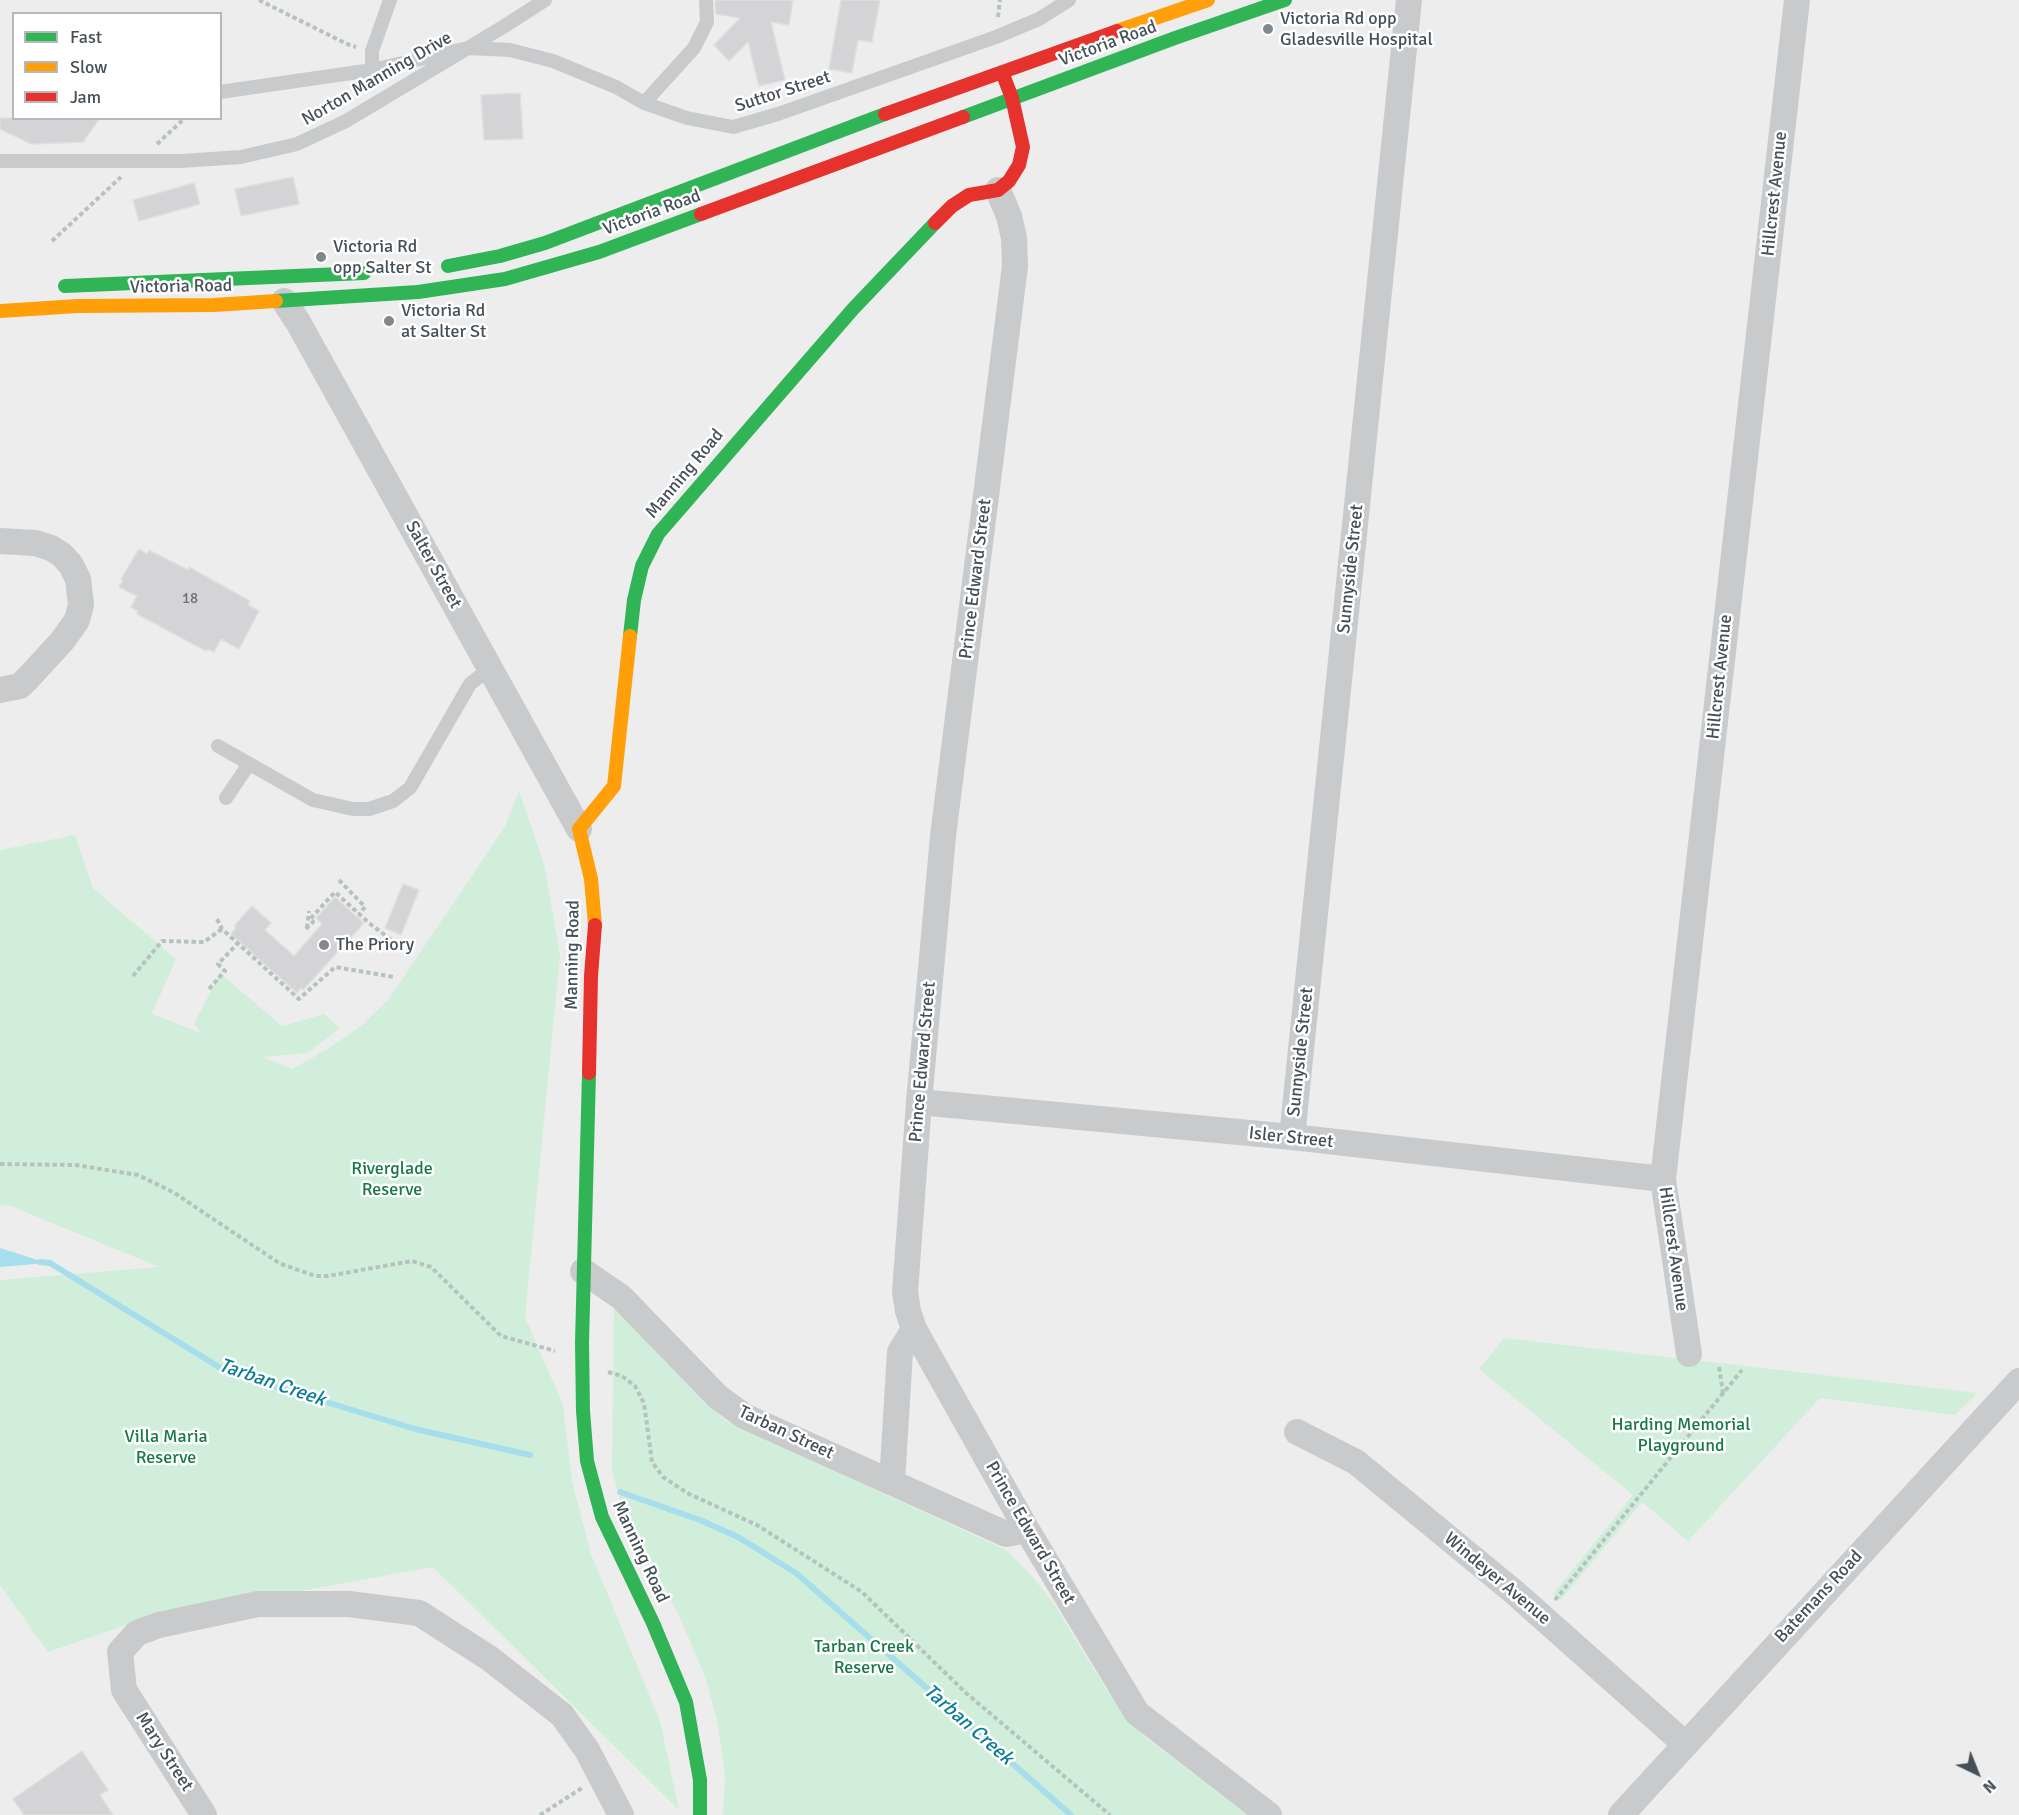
<!DOCTYPE html>
<style>
body{margin:0}
#map{position:relative;width:2019px;height:1815px;overflow:hidden;background:#eeeded;font-family:Signika,sans-serif}
canvas{display:block}
.legend{position:absolute;left:12px;top:12px;width:210px;height:108px;box-sizing:border-box;background:#fff;border:2px solid #b5b9bd;margin:0;padding:8px 10px;list-style:none;font-size:18px;color:#455059}
.legend li{display:flex;align-items:center;gap:12px;height:30px}
.legend b{width:30px;border:2px solid #b5b9bd}
.north{position:absolute;left:1947px;top:1743px;width:60px;height:60px;-webkit-text-stroke:4px #fff;paint-order:stroke;rotate:137deg;font-size:16px;font-weight:700;line-height:24px;text-align:center;color:#455059}
.north::after{content:'';display:block;margin:auto;width:21px;height:27px;background:#455059;clip-path:polygon(50% 0,100% 100%,50% 72%,0 100%)}
</style>
<div id="map">
<canvas width="2019" height="1815"></canvas>
<ul class="legend">
<li><b style="height:8px;background:#30b455"></b>Fast</li>
<li><b style="height:8px;background:#ff9f0a"></b>Slow</li>
<li><b style="height:8px;background:#e5322d"></b>Jam</li>
</ul>
<div class="north">N</div>
</div>
<script>
const ctx = document.querySelector('canvas').getContext('2d');
ctx.lineJoin = 'round';
function paint(path, color) { ctx.fillStyle = color; ctx.fill(path, 'evenodd'); }
const shape = rows => new Path2D(rows.map(r => 'M' + r).join(''));
function strokePath(path, color, width, dash) { ctx.strokeStyle = color; ctx.lineWidth = width; ctx.lineCap = dash ? 'butt' : 'round'; ctx.setLineDash(dash || []); ctx.stroke(path); }
function drawText(font, color, halo, rows, align = 'center') {
  ctx.font = font + ' Signika,sans-serif'; ctx.lineWidth = 5; ctx.setLineDash([]); ctx.textBaseline = 'middle'; ctx.strokeStyle = halo; ctx.fillStyle = color; for (const [text, x, y, turn = 0] of rows) {
    ctx.save(); ctx.translate(x, y); ctx.rotate((+turn || 0) * Math.PI / 180); ctx.textAlign = isNaN(turn) ? turn : align; if (halo) ctx.strokeText(text, 0, 0); ctx.fillText(text, 0, 0); ctx.restore();
  }
}
paint(shape([
 [519,791,544,864,560,955,525,1317,563,1405,572,1481,591,1554,660,1721,679,1810,433,1567,141,1620,48,1652,0,1585,0,1280,159,1267,11,1206,0,1205,0,850,75,835,93,888,176,959,152,1014,201,1033,194,1024,220,973,282,1026,324,1014,340,1028,308,1053,263,1057,292,1069,326,1050,361,1026,389,999,505,826],
 [614,1303,724,1420,1006,1550,1030,1574,1054,1604,1108,1692,1141,1734,1248,1815,723,1815,725,1776,718,1725,706,1679,681,1620,621,1502,612,1471],
 [1504,1338,1978,1393,1955,1415,1820,1398,1688,1541,1642,1502,1561,1600,1553,1594,1633,1495,1479,1369]
]), '#d1eedb');
paint(shape([
 [0,1248,47,1263,0,1267]
]), '#a6deeb');
strokePath(shape([
 [40,1262,50,1263,227,1372,415,1429,530,1455],
 [620,1492,700,1520,738,1537,796,1573,1071,1815]
]), '#a6deeb', 6);
const building = shape([
 [715,0,793,0,789,25,771,22,785,80,759,86,748,42,729,61,714,45,740,18,716,14,715,0],
 [841,0,880,0,872,42,858,40,852,73,829,69,841,0],
 [520,93,523,139,484,140,481,95,520,93],
 [0,118,100,118,83,142,31,144,0,129,0,118],
 [293,177,299,204,241,216,235,189,293,177],
 [194,183,200,204,139,221,133,200,194,183],
 [139,549,147,554,149,550,188,570,189,567,250,601,248,605,259,611,239,649,221,639,214,652,208,649,206,651,137,614,138,611,131,607,137,596,119,587,123,580,121,579,139,549],
 [403,884,419,890,401,935,385,928,403,884],
 [335,897,364,923,303,990,301,988,297,993,231,934,236,928,234,926,252,906,271,923,265,930,294,956,322,924,316,918,335,897],
 [82,1751,108,1790,100,1795,113,1815,24,1815,13,1799,82,1751]
]);
paint(building, '#d4d4d6');
strokePath(building, '#dfdfe0', 1.5);
strokePath(shape([
 [259,0,347,44,356,47],
 [998,17,1000,0],
 [157,144,185,118],
 [52,241,121,177],
 [339,880,365,907,359,914],
 [217,919,222,929,299,999,335,967,394,977],
 [307,928,309,911],
 [306,929,313,922,310,919,335,892,369,923,410,954],
 [133,976,162,941,204,942,222,929],
 [209,989,225,971,218,964,237,944],
 [0,1164,76,1165,138,1175,173,1192,279,1263,315,1276,328,1276,412,1261,431,1267,501,1336,555,1351],
 [1719,1367,1723,1393],
 [608,1372,622,1376,635,1386,644,1403,652,1462,663,1477,689,1494,757,1525,862,1592,966,1693,1110,1815],
 [1555,1600,1742,1370],
 [540,1815,582,1788]
]), '#b5c2bd', 4, [4.5, 3]);
strokePath(shape([
 [372,70,372,51,390,0],
 [220,92,372,70,468,48,510,50,553,61,616,87,644,103,687,118,733,127,778,114,996,37,1039,19,1069,0],
 [644,103,694,48,707,22,706,0],
 [0,161,181,161,241,157,297,144,346,121,503,27,545,0],
 [218,746,313,800,353,809,369,809,393,801,410,788,470,684,490,668],
 [226,798,249,764]
]), '#c8cacc', 14);
strokePath(shape([
 [998,190,1009,216,1014,238,1015,266,943,836,919,1102,905,1292,908,1311,914,1329,1027,1530,1137,1713,1269,1815],
 [284,301,298,322,579,829],
 [0,541,35,543,51,548,62,555,71,565,78,579,81,605,77,620,63,640,29,677,20,686,0,690],
 [919,1102,1292,1137,1663,1179],
 [1292,1137,1409,0],
 [583,1271,621,1297,718,1397,744,1416,1006,1534,1027,1530],
 [1689,1354,1663,1179,1797,0],
 [1297,1432,1356,1462,1514,1592,1685,1744],
 [892,1482,900,1352,914,1329],
 [204,1815,124,1690,120,1652,137,1633,159,1625,258,1604,349,1604,419,1613,489,1658,562,1715,587,1750,621,1815],
 [1621,1815,2019,1381]
]), '#c8cacc', 26);
strokePath(shape([
 [963,117,1175,38,1285,0],
 [448,266,500,256,545,243,885,114],
 [65,286,364,273],
 [276,301,418,292,505,279,599,252,701,214],
 [630,636,634,600,642,566,658,534,853,309,935,223],
 [589,1073,582,1343,583,1411,587,1461,602,1517,653,1623,686,1702,700,1780,700,1815]
]), '#30b455', 14);
strokePath(shape([
 [1117,31,1208,0],
 [0,311,78,306,214,305,276,301],
 [595,925,591,879,579,829,614,786,630,636]
]), '#ff9f0a', 14);
strokePath(shape([
 [885,114,1117,31],
 [701,214,963,117],
 [935,223,952,206,969,195,998,190,1009,181,1019,165,1023,147,1012,98,1002,72],
 [589,1073,591,976,595,925]
]), '#e5322d', 14);
for (const [x, y, r, color] of [
 [1268,29,6,"#80878d"],
 [321,257,6,"#80878d"],
 [389,321,6,"#80878d"],
 [324,945,6,"#80878d"]
]) { const dot = new Path2D(); dot.arc(x, y, r, 0, 2 * Math.PI); ctx.fillStyle = color; ctx.fill(dot); strokePath(dot, '#fff', 2); }
drawText('15px', '#6a727a', null, [
 ["18",190,599]
]);
drawText('18px', '#455059', '#fff', [
 ["Victoria Rd opp",1280,19],
 ["Gladesville Hospital",1280,40],
 ["Victoria Rd",333,247],
 ["opp Salter St",333,268],
 ["Victoria Rd",401,311],
 ["at Salter St",401,332],
 ["The Priory",336,945]
], 'left');
drawText('18px', '#455059', '#fff', [
 ["Victoria Road",1108,44,-20],
 ["Norton Manning Drive",377,79,-30],
 ["Suttor Street",783,92,-18],
 ["Hillcrest Avenue",1775,194,-84],
 ["Victoria Road",652,213,-20],
 ["Victoria Road",181,287,-1],
 ["Manning Road",685,474,-50],
 ["Salter Street",433,565,61],
 ["Sunnyside Street",1351,569,-84],
 ["Prince Edward Street",976,579,-83],
 ["Hillcrest Avenue",1720,677,-84],
 ["Manning Road",573,955,-89],
 ["Sunnyside Street",1301,1052,-84],
 ["Prince Edward Street",923,1062,-85],
 ["Isler Street",1291,1138,6],
 ["Hillcrest Avenue",1673,1249,82],
 ["Tarban Street",786,1433,25],
 ["Prince Edward Street",1030,1533,60],
 ["Manning Road",640,1552,65],
 ["Windeyer Avenue",1497,1579,40],
 ["Batemans Road",1819,1597,-47],
 ["Mary Street",164,1752,57]
]);
drawText('18px', '#177945', '#fff', [
 ["Riverglade",392,1169],
 ["Reserve",392,1190],
 ["Harding Memorial",1681,1425],
 ["Playground",1681,1446],
 ["Villa Maria",166,1437],
 ["Reserve",166,1458],
 ["Tarban Creek",864,1647],
 ["Reserve",864,1668]
]);
drawText('italic 20px', '#0d7d95', '#fff', [
 ["Tarban Creek",272,1383,19],
 ["Tarban Creek",968,1725,41]
]);
</script>
